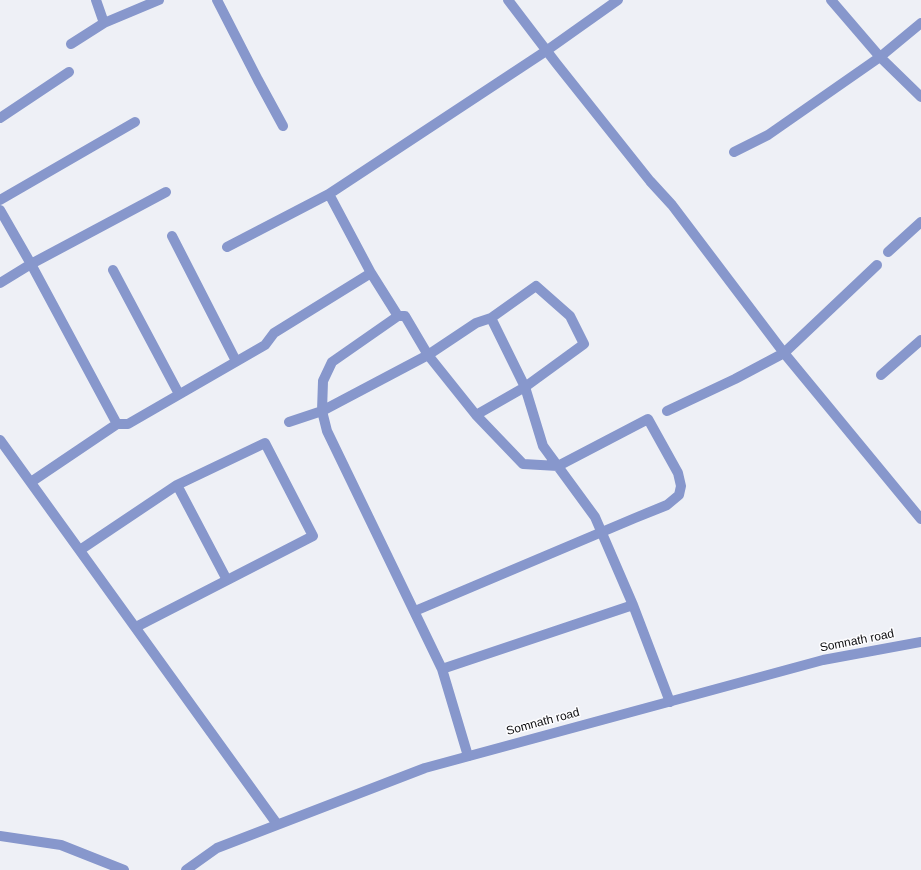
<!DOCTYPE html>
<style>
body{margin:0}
canvas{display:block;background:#eef0f6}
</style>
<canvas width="921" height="870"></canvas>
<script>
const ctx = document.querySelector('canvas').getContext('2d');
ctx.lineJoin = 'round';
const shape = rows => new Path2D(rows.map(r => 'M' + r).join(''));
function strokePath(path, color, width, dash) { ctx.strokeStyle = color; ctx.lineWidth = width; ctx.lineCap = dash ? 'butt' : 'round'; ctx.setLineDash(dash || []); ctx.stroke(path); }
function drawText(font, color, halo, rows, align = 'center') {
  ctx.font = font + ' Helvetica,sans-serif'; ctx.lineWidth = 3; ctx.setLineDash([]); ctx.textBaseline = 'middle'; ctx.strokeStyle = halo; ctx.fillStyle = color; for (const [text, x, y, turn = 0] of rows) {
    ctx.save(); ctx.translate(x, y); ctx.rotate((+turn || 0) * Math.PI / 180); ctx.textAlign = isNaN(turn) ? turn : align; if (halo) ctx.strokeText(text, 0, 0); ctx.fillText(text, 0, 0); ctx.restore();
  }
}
strokePath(shape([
 [96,0,104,23,159,0],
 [217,0,258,80,283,126],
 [508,0,556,63,650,181,672,205,784,353,921,519],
 [831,0,880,57,921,97],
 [71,44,104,23],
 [0,118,69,72],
 [734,152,768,135,880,57,921,23],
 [329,194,371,273,398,316],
 [0,200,135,122],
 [0,210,31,264,117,424],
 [172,236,236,361],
 [227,247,329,194,546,51,618,0],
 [888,252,921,222],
 [113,270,179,394],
 [0,283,31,264,166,192],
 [491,318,525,387,543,446,595,517,633,605,670,702],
 [881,375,921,340],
 [667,411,735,379,784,353,877,265],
 [289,422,322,411,428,355,476,323,491,318,536,286,570,316,584,344,525,387,476,415],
 [0,440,277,824],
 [31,482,117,424,128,424,265,345,274,333,371,273],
 [177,485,227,580],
 [80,550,177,485,265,443,313,536,136,627],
 [415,611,635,518,667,505,679,495,681,486,678,473,648,419,558,466,523,464,476,415,428,355,405,316,398,316,332,362,323,381,322,411,327,431,442,669,468,756],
 [442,669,633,605],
 [0,836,61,845,124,870]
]), '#8797cc', 10);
strokePath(shape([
 [186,870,217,848,425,768,823,660,921,642]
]), '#8797cc', 10);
drawText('12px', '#0f0f11', '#fdfdff', [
 ["Somnath road",857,641,-11],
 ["Somnath road",543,722,-15]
]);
</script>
